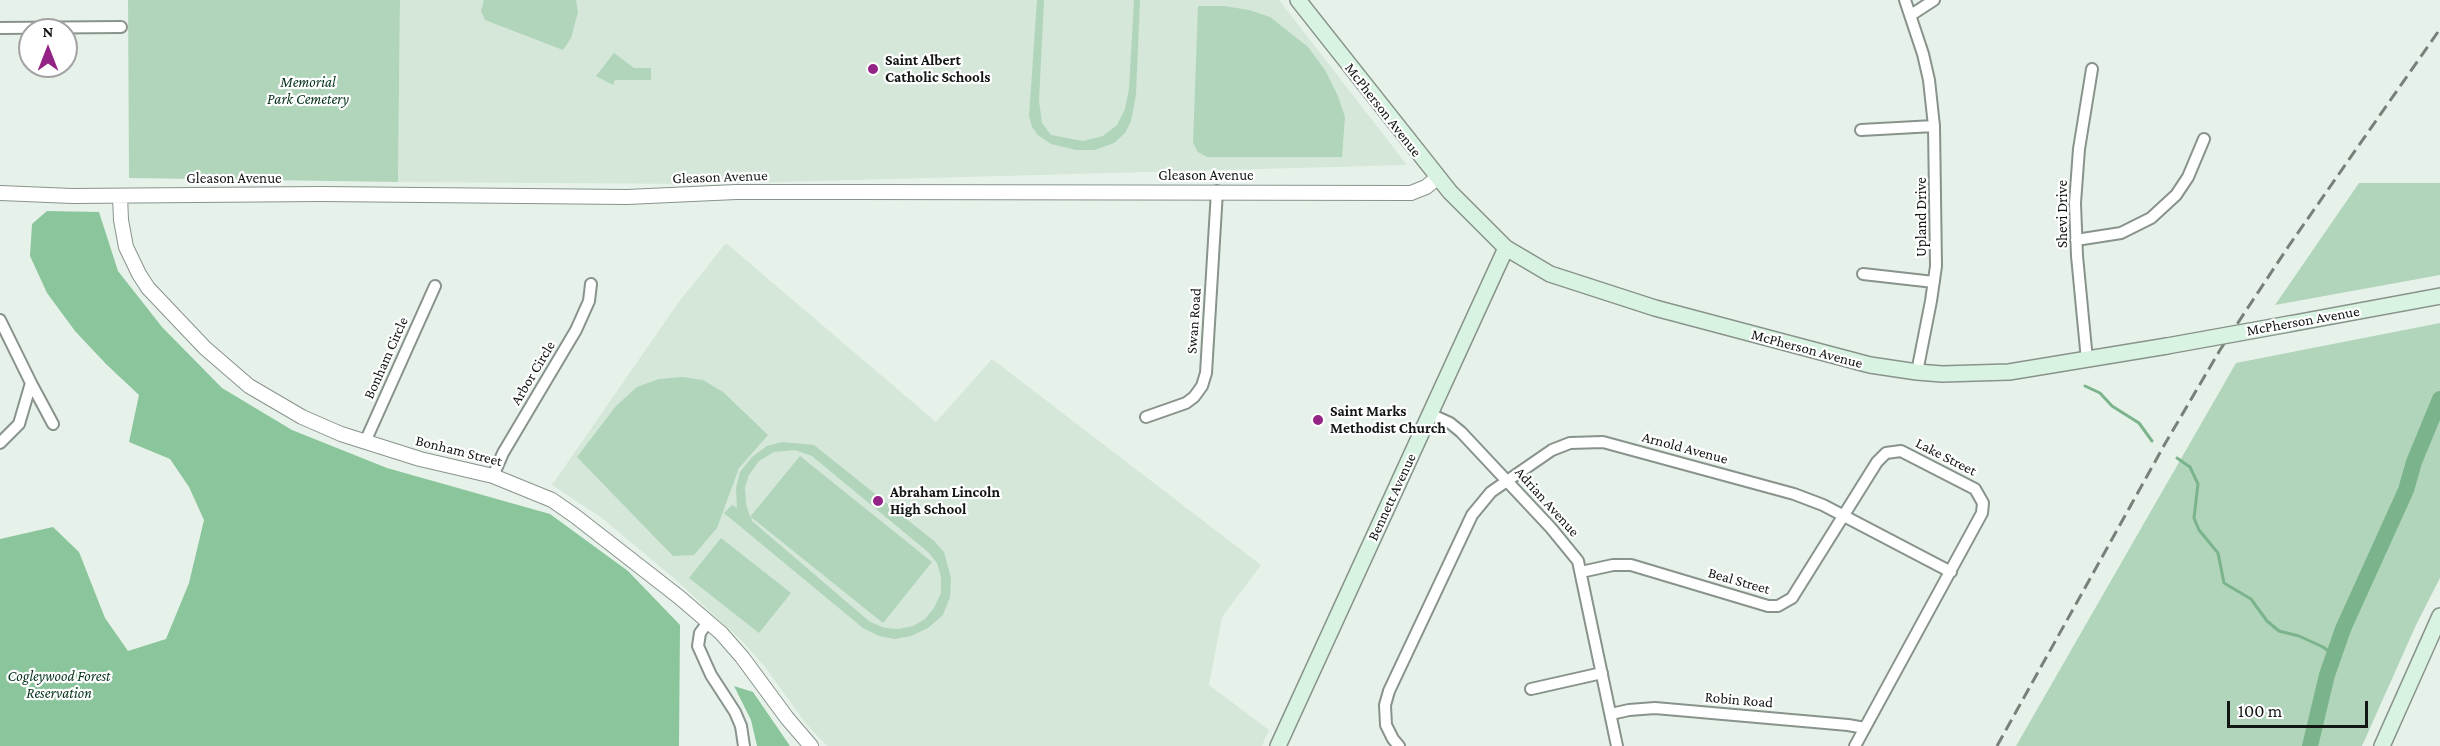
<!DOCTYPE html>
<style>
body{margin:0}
#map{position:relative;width:2440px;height:746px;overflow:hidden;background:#e6f2e9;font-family:"Crimson Pro",serif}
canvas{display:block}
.north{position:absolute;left:18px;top:18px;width:60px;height:60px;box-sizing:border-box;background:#fff;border:2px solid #a1a2a1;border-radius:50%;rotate:0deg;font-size:16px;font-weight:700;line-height:24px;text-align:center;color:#131714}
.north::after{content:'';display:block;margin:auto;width:21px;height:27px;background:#932485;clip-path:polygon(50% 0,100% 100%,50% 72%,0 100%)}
.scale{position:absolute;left:2227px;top:701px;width:141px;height:27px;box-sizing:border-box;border:3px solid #131714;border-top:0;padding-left:8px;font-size:18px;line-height:21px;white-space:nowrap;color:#131714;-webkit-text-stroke:4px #fff;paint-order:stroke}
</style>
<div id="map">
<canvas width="2440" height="746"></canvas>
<div class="north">N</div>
<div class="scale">100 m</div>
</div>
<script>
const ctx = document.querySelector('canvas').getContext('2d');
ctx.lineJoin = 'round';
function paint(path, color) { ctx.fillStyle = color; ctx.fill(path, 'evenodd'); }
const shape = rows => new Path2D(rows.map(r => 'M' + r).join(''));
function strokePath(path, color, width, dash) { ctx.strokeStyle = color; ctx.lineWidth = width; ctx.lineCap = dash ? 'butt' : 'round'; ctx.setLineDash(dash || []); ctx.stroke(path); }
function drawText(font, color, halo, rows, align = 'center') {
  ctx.font = font + ' "Crimson Pro",serif'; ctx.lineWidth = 4.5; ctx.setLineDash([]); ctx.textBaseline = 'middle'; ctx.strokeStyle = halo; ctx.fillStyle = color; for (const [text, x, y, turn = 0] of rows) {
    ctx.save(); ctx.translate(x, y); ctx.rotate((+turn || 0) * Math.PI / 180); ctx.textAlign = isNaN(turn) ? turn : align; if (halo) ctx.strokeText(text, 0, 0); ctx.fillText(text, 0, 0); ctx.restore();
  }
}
paint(shape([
 [400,0,1279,0,1407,165,706,184,398,182],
 [726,243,936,422,992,359,1261,565,1222,617,1209,685,1269,730,1262,746,827,746,807,725,765,667,742,641,675,579,602,518,552,485,678,303]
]), '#d4e7d9');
paint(shape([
 [128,0,400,0,398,182,129,178],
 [484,0,576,0,578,12,571,38,563,50,485,20,481,11],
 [1037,0,1044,0,1039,101,1042,123,1051,135,1083,141,1103,136,1117,125,1125,109,1129,89,1134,0,1140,0,1136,95,1131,121,1125,133,1114,143,1095,150,1076,150,1051,144,1038,135,1032,127,1029,116],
 [1198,6,1224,6,1249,10,1270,17,1308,47,1325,70,1338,96,1345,117,1342,157,1207,157,1198,152,1193,143],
 [614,53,634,68,651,68,651,80,615,80,613,85,596,76],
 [2359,183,2440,183,2440,275,2275,305],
 [2440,323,2440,578,2416,625,2362,746,2016,746,2236,363],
 [682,377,703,380,723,392,768,435,739,468,717,528,694,555,673,556,577,457,616,406,637,387,659,379],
 [782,442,814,445,934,541,944,552,951,578,950,597,943,615,928,628,911,636,895,639,879,636,863,628,724,513,732,505,737,508,736,488,740,472,752,457,767,446],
 [795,450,812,456,928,552,937,563,941,577,941,593,934,608,925,619,913,626,899,629,885,628,870,622,752,521,751,517,883,623,932,562,800,456,750,517,746,504,745,487,749,475,759,461,774,452],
 [721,538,791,593,759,633,689,578]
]), '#b1d5bb');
paint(shape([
 [47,211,99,212,118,271,162,327,222,388,292,430,387,468,550,514,628,571,680,625,679,746,0,746,0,539,53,527,79,552,105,618,128,651,166,639,189,583,204,520,189,487,170,459,129,442,139,395,106,364,75,331,47,293,30,256,32,224],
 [734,686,753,692,790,746,757,746,751,720]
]), '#8bc59c');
strokePath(shape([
 [2085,386,2100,393,2112,406,2139,423,2152,441],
 [2177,458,2190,467,2198,484,2194,518,2199,530,2218,553,2224,583,2251,599,2267,621,2279,631,2299,636,2323,647,2334,655]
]), '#7bb48c', 3);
strokePath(shape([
 [2310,746,2327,675,2343,629,2406,490,2414,462,2440,399]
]), '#7bb48c', 16);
const minor = shape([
 [1905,0,1923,54,1929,80,1934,126,1936,266,1931,301,1917,372],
 [1911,15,1934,0],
 [0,28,121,27],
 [1861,130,1934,126],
 [2076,240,2121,233,2151,218,2176,195,2188,177,2204,139],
 [1863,274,1934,282],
 [0,320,31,383,19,424,0,443],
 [2087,360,2077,256,2075,203,2079,149,2092,69],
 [31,383,53,424],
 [1430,414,1450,423,1461,432,1551,528,1578,561,1617,746],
 [1146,417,1186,403,1194,397,1202,386,1206,373,1217,191],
 [365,442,435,286],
 [493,476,503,453,576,330,589,301,591,284],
 [1581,572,1613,565,1631,565,1768,606,1778,606,1792,598,1877,462,1886,453,1901,451,1975,489,1983,503,1982,513,1855,746],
 [708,622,700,633,698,646,711,675,735,712,741,726,744,746],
 [1531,689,1602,673],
 [1611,714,1629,710,1655,708,1848,725,1865,728],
 [1399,746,1393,739,1386,725,1385,705,1389,691,1472,515,1491,492,1552,450,1570,443,1603,442,1794,494,1823,505,1951,572]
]);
const tertiary = shape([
 [0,193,72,196,321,194,627,197,736,192,856,192,1411,193,1426,187,1437,178],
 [120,196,121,220,126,247,139,274,148,288,205,348,249,386,302,417,341,434,420,459,493,476,552,500,575,516,679,597,721,633,742,657,787,718,811,746]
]);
const secondary = shape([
 [1298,0,1450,192,1506,248,1550,274,1655,308,1870,365,1917,372,1942,374,2009,372,2167,346],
 [2289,324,2440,296],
 [1278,746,1506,248],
 [2382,746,2440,616]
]);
strokePath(minor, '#88938b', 14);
strokePath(tertiary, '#88938b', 16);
strokePath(secondary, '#88938b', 18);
strokePath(minor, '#fff', 10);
strokePath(tertiary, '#fff', 14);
strokePath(secondary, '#d8f3e1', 15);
strokePath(shape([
 [1997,746,2166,442,2220,350,2288,247,2440,29]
]), '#78807a', 3, [12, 6]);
const secondaryBridge = shape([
 [2167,346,2289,324]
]);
strokePath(secondaryBridge, '#88938b', 18, []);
strokePath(secondaryBridge, '#d8f3e1', 15);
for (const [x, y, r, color] of [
 [873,69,6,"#932485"],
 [1318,420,6,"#932485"],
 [878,501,6,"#932485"]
]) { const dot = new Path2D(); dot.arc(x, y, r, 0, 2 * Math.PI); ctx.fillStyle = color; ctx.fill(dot); strokePath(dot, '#fff', 2); }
drawText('bold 15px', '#131714', '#fff', [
 ["Saint Albert",885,60],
 ["Catholic Schools",885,77],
 ["Saint Marks",1330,411],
 ["Methodist Church",1330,428],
 ["Abraham Lincoln",890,492],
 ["High School",890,509]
], 'left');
drawText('italic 15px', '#043218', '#fff', [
 ["Memorial",308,82],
 ["Park Cemetery",308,99],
 ["Cogleywood Forest",59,676],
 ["Reservation",59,693]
]);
drawText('15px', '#131714', '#fff', [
 ["McPherson Avenue",1383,110,52],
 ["Gleason Avenue",1206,175],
 ["Gleason Avenue",720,177,-2],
 ["Gleason Avenue",234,178],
 ["Shevi Drive",2062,214,-90],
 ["Upland Drive",1921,217,-90],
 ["Swan Road",1194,321,-86],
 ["McPherson Avenue",2303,321,-10],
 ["McPherson Avenue",1807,349,15],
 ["Bonham Circle",386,358,-66],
 ["Arbor Circle",533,373,-59],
 ["Arnold Avenue",1685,448,15],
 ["Bonham Street",459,451,14],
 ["Lake Street",1946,457,27],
 ["Bennett Avenue",1392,497,-65],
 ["Adrian Avenue",1547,502,48],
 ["Beal Street",1739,581,16],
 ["Robin Road",1739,700,5]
]);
</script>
